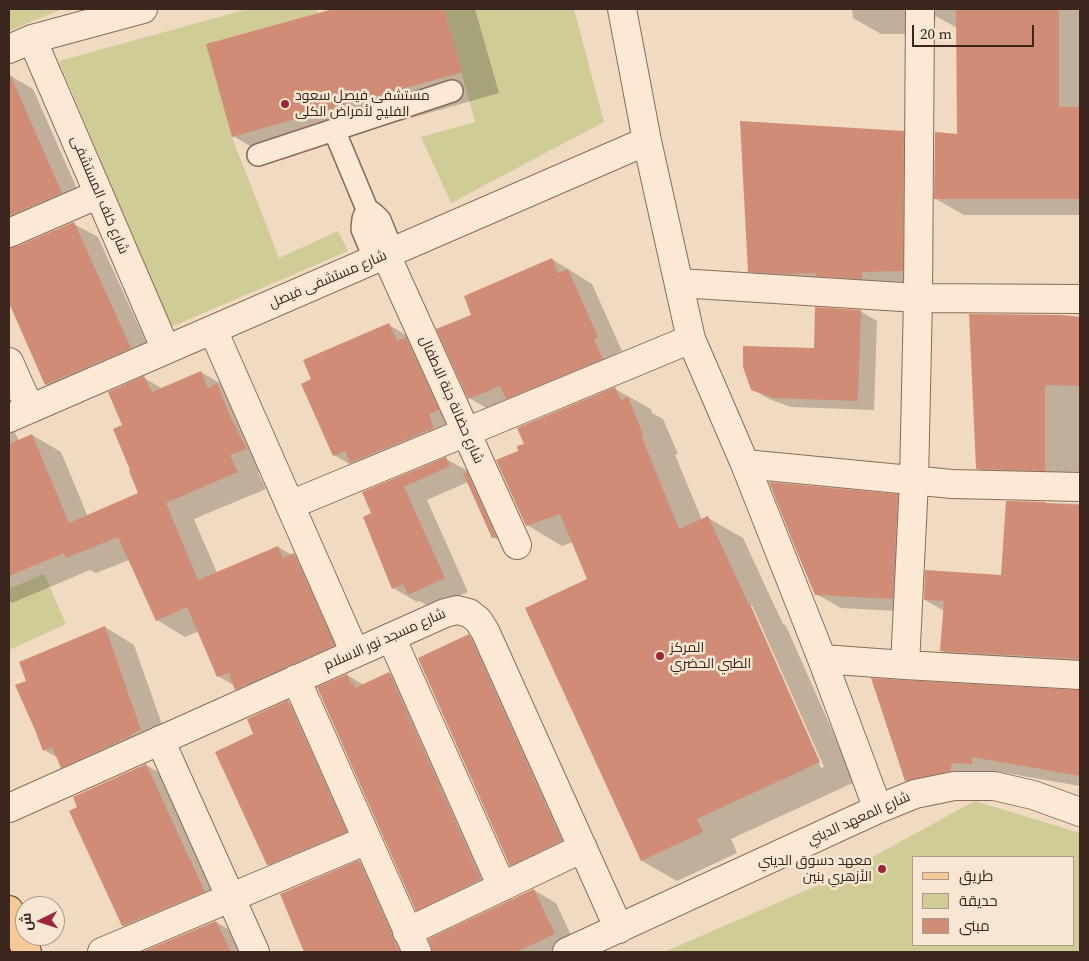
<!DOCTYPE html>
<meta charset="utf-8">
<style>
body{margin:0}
#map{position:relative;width:1089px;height:961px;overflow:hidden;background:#f0dbc2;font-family:"Source Serif 4",Cairo,serif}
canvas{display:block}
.frame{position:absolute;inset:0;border:10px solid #3a261d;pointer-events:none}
.legend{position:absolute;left:912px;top:856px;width:162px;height:90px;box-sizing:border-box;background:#f7e6d2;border:1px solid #ab998a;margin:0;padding:6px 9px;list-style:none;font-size:15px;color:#3a261d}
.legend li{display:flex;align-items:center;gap:10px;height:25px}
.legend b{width:25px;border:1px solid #ab998a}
.north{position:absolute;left:15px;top:896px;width:50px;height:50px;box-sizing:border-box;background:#f7e6d2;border:1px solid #ab998a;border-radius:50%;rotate:266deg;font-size:14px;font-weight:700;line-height:20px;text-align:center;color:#3a261d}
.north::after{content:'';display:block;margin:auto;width:18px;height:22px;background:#9e253a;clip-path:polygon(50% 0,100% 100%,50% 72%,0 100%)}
.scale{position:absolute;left:912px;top:25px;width:122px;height:22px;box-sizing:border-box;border:2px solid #3a261d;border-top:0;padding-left:6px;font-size:15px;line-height:18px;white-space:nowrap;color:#3a261d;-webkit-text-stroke:4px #f7e6d2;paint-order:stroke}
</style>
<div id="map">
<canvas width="1089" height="961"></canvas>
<div class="frame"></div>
<ul class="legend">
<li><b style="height:6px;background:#f6c998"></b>طريق</li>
<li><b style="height:14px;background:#cfcc95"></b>حديقة</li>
<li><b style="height:14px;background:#d18c76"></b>مبنى</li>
</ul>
<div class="north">ش</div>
<div class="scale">20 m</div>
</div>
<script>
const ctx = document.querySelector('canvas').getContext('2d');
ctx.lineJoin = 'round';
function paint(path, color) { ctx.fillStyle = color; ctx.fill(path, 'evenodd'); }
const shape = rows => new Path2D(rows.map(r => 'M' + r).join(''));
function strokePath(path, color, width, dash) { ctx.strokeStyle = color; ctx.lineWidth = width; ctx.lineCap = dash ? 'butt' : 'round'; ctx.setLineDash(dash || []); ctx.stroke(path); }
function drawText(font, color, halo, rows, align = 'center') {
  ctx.font = font + ' "Source Serif 4",Cairo,serif'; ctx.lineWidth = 5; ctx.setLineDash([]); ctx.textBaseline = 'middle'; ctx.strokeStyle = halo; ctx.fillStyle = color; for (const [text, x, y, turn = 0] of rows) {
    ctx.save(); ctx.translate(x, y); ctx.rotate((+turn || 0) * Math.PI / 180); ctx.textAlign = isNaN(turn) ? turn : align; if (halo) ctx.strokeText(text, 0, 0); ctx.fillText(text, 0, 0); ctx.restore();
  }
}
paint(shape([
 [9,9,62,9,9,31],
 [248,9,316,9,318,13,207,44,232,137,279,258,338,231,348,251,171,327,59,61],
 [444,9,574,9,604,122,451,203,421,137,475,122],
 [44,574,66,624,9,650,9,589],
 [975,801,1080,833,1080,952,664,952,830,880],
 [1073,857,1073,945,913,945,913,857]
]), '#cfcc95');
paint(shape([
 [338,9,475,9,499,93,271,158,233,136,208,45],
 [852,9,1080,9,1080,215,964,215,936,199,958,135,957,28,936,16,933,25,933,34,881,34,853,18],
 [9,75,33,89,85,207,20,238,17,245,18,248,74,224,98,237,155,362,70,398,46,384,9,300],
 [903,132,933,149,932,288,779,288,749,271],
 [552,259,592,284,622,351,617,353,626,372,493,412,469,398,473,315],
 [860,311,877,321,874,410,791,407,769,399,752,389,815,350],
 [1077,318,1080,320,1080,486,1005,484,977,468],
 [389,325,413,339,462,424,358,469,334,455,313,380],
 [201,372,230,389,275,465,258,472,266,489,194,519,217,573,278,547,292,555,294,555,322,571,362,662,265,705,236,689,235,686,218,676,199,631,185,637,157,620,129,560,96,573,90,570,12,603,9,601,9,419,19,441,32,435,61,452,88,517,140,494,124,426,144,378,163,389],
 [615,389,651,409,652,413,663,419,678,454,675,455,702,520,708,518,743,538,783,624,786,626,855,782,731,839,737,853,677,881,642,861,526,609,589,579,573,542,562,546,527,525,520,452,526,444],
 [749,605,752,605,824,767,821,768],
 [446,459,470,472,518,551,493,537,468,482,427,500,468,592,433,608,419,601,417,602,393,588,373,514,364,493],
 [897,496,921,510,916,612,841,608,816,594],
 [1007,502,1080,504,1080,673,969,667,942,651,944,611,925,600,1002,576],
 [105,627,134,645,170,747,92,784,62,767,58,758,44,750,28,681],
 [469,636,493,650,585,855,535,879,511,865],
 [389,673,413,687,505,893,441,924,417,910,347,675,364,685],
 [1079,692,1080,692,1080,786,1000,772,999,779,934,796,906,780],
 [288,702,312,715,370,845,292,878,268,865,255,735],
 [146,765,170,779,228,905,147,939,123,926,71,811,79,808],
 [359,862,381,874,415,952,305,952,288,912],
 [534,890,556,903,576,946,564,952,434,952,432,945],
 [216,922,240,936,247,952,145,952]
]), '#0003');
paint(shape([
 [333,9,444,9,462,72,232,137,206,44],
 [956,9,1059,9,1059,107,1080,107,1080,199,934,199,935,132,957,134],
 [9,72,62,193,9,216],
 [740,121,904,131,903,271,862,272,862,279,816,276,816,273,785,274,748,272],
 [74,222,131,348,45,385,9,303,9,248,15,247],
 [552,258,558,273,568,269,598,337,594,339,603,359,506,399,500,386,468,399,436,329,471,315,464,296],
 [815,307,861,310,858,401,774,398,751,390,743,367,743,346,814,348],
 [969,314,1062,315,1080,317,1080,386,1045,385,1045,471,976,469],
 [389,323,397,341,406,337,439,410,429,414,434,428,350,463,345,451,333,456,301,384,311,379,303,360],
 [201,371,208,388,217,383,230,416,247,449,230,455,238,472,166,503,198,580,278,546,283,558,294,553,335,645,235,690,229,673,217,677,187,607,156,621,118,537,66,558,64,553,9,576,9,444,32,434,69,523,138,493,129,471,130,470,113,429,122,425,108,392,144,376,152,392],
 [615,387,621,400,628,397,643,434,641,435,679,529,708,516,749,605,750,604,820,762,697,819,703,832,641,861,525,608,587,579,560,514,526,526,496,460,518,451,517,446,524,444,517,428],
 [446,457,450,466,404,487,445,578,408,595,403,584,392,589,363,517,371,513,362,492],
 [467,472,496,537,492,538,463,473],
 [769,482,898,494,893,599,815,595,794,545],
 [1006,501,1045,502,1045,503,1080,505,1080,659,940,651,944,601,924,600,925,570,1001,575],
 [105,626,141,730,132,734,133,735,61,768,52,747,43,751,35,730,15,685,26,681,19,662],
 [469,634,562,841,510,866,418,658],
 [389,672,481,879,416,911,317,687,347,674,351,683,353,683,355,688],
 [871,678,1080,690,1080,776,972,757,972,764,952,763,950,771,905,781],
 [288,700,347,832,267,865,215,752,253,734,247,719],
 [146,764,205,892,122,926,69,811,77,807,73,797],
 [359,860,392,934,393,938,400,952,304,952,280,894],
 [534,889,555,934,516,952,432,952,431,946,428,939],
 [216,921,231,952,142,952]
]), '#d18c76');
const lane = shape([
 [334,130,367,209,374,214,380,220,393,252],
 [258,155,452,91],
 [367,209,363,219,362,229,375,260]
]);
const street = shape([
 [622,9,647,141,691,339,745,464,822,659,878,809],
 [32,39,166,350],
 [9,49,32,39,143,9],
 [9,233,99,194],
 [386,255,517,545],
 [679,283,918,298,1080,299],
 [213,330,355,653],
 [9,362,30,409],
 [9,418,647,141],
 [745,464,952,484,1080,487],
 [290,505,691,339],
 [391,637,502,887],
 [822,659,905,665,1080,675],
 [905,665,914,481,918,298,920,9],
 [296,679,417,952],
 [160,740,255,952],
 [9,808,445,613,457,610,469,613,478,620,485,631,619,929],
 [407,932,583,848],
 [102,952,367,840],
 [567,952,878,809,915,794,954,786,994,786,1033,795,1080,812]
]);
const primary = shape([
 [9,910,27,952]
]);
strokePath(lane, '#8b6b58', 24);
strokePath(street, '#8b6b58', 30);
strokePath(primary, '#593a2c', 30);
strokePath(lane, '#fbe9d6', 21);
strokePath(street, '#fbe9d6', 28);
strokePath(primary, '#f6c998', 28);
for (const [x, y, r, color] of [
 [285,104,5,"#9e253a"],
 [660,656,5,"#9e253a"],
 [882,869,5,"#9e253a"]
]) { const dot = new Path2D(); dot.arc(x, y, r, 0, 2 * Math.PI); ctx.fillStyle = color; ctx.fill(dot); strokePath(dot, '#f7e6d2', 2); }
drawText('14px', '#3a261d', '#f7e6d2', [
 ["مستشفى فيصل سعود",295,96],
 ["الفليج لأمراض الكلى",295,112],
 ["المركز",670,648],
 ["الطبي الحضري",670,664],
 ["معهد دسوق الديني",872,861,"right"],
 ["الأزهري بنين",872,877,"right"]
], 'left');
drawText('14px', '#3a261d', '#f7e6d2', [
 ["شارع خلف المستشفى",99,195,67],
 ["شارع مستشفى فيصل",328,280,-23],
 ["شارع حضانة جنة الاطفال",451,400,66],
 ["شارع مسجد نور الاسلام",385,640,-24],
 ["شارع المعهد الديني",859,819,-24]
]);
</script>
